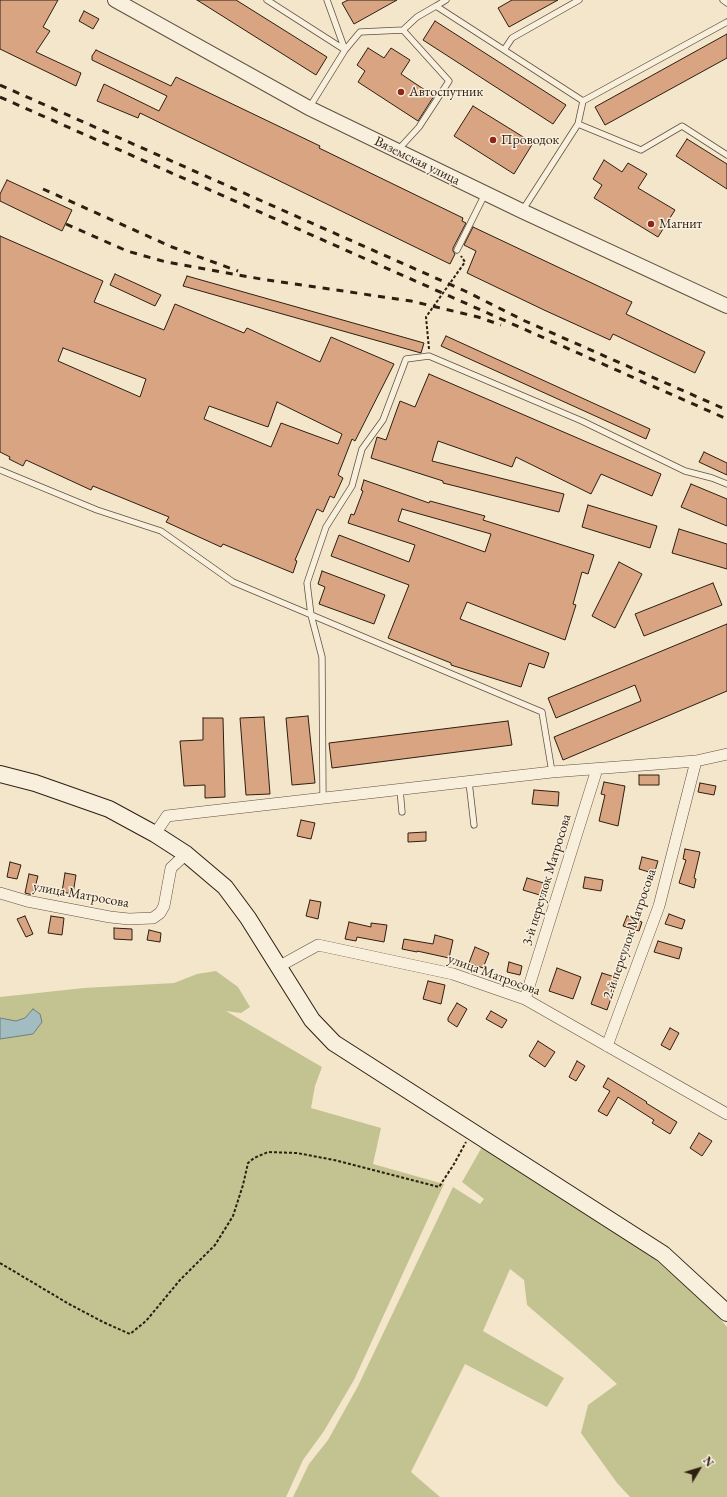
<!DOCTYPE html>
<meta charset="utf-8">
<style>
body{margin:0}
#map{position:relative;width:727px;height:1497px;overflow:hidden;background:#f4e6ca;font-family:"EB Garamond",serif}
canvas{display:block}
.north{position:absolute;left:679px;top:1449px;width:40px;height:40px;-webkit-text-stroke:3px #f8efdd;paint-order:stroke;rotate:52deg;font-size:11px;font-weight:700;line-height:16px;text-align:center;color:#2e1e12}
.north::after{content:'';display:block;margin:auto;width:14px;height:18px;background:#2e1e12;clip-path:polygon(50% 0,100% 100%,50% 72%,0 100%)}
</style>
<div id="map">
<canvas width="727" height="1497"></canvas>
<div class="north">N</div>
</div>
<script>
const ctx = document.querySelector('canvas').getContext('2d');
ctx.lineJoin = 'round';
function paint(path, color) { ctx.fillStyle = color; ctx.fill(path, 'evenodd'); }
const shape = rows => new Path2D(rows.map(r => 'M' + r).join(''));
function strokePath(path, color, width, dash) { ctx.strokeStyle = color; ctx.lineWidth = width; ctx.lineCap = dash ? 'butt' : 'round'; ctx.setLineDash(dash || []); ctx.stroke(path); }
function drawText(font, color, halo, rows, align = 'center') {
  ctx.font = font + ' "EB Garamond",serif'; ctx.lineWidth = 3; ctx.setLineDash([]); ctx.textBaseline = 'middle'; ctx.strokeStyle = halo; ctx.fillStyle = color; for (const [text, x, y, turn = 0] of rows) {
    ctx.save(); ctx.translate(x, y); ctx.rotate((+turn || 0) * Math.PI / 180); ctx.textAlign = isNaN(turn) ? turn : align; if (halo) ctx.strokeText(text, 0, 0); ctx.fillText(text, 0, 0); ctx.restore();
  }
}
paint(shape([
 [216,971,238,987,250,1007,241,1013,226,1011,322,1067,315,1086,311,1108,381,1128,373,1164,444,1184,354,1380,324,1431,303,1460,286,1497,0,1497,0,1039,5,1038,25,1018,16,1021,0,1018,0,997,84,988,174,983,197,974],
 [482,1147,651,1256,710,1307,727,1327,727,1497,630,1497,617,1483,581,1433,588,1405,617,1384,585,1355,527,1305,524,1280,510,1269,483,1331,564,1378,547,1407,465,1364,411,1472,440,1497,293,1497,309,1464,328,1440,358,1386,453,1187,480,1204,484,1199,462,1182]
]), '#c3c391');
const water = shape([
 [33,1009,40,1014,42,1022,33,1034,0,1039,0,1018,16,1021,25,1018,33,1009]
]);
paint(water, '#a1bdc1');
strokePath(water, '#737d7b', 1);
const building = shape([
 [0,0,58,0,43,27,50,31,36,52,81,73,76,86,0,49,0,0],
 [197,0,236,0,327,57,316,75,197,0],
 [348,0,397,0,354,24,342,3,348,0],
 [512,0,558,0,509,27,498,8,512,0],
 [84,11,99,19,93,29,79,21,84,11],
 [435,21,566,105,553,124,423,40,435,21],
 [727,34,727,58,605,125,595,107,727,34],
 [368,48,384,58,391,48,410,60,401,74,434,96,418,121,358,82,365,71,357,65,368,48],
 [96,50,171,86,176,77,320,146,319,148,463,218,462,221,466,223,453,248,453,251,455,254,450,264,140,113,138,118,97,101,104,84,159,111,167,96,92,60,92,56,96,50],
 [473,106,533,143,514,174,454,136,473,106],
 [687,139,727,164,727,189,676,156,687,139],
 [604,160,622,172,628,163,647,174,638,188,675,210,658,237,594,198,602,185,593,179,604,160],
 [7,180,72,210,62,231,0,201,0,194,7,180],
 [473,227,632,302,626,314,705,352,695,373,613,334,610,340,544,310,467,273,476,251,464,245,473,227],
 [0,236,103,281,94,302,164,330,175,304,244,333,247,328,320,362,331,337,394,364,355,441,352,439,338,475,343,478,334,498,330,496,323,512,317,509,295,560,297,561,293,573,223,544,221,547,166,522,169,517,93,486,91,490,26,460,23,466,9,459,10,457,0,452,0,236],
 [63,348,146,379,140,397,58,361,63,348],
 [277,402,342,434,338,444,281,423,271,447,204,419,209,406,268,427,277,402],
 [115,274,161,295,155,306,110,285,115,274],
 [187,276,424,343,421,353,183,286,187,276],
 [446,336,650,429,646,439,441,346,446,336],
 [429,374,661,474,652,496,601,474,591,494,516,457,512,467,438,441,432,461,564,494,559,512,443,483,443,481,371,458,377,437,386,440,400,401,415,407,429,374],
 [704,452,727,463,727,475,699,462,704,452],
 [364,480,429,503,430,501,485,516,483,520,594,555,588,574,582,572,573,604,576,605,565,640,467,602,460,619,549,653,544,668,529,663,521,687,451,665,451,663,388,638,409,585,331,556,339,535,409,562,415,545,348,523,351,514,354,515,363,491,361,490,364,480],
 [402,509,491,534,485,552,398,521,402,509],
 [691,484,727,499,727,526,681,507,691,484],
 [588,505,657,526,650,548,582,527,588,505],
 [679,529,727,544,727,569,672,553,679,529],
 [619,562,642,574,615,628,592,616,619,562],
 [322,571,385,595,374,624,319,604,325,587,318,584,322,571],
 [713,583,722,605,644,636,635,614,713,583],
 [727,624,727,691,563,760,554,737,641,701,635,685,556,718,548,698,727,624],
 [308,716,315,783,292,785,286,718,308,716],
 [264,717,270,794,246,795,240,718,264,717],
 [203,718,223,718,225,797,205,798,205,785,184,786,180,741,203,740,203,718],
 [508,721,512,745,332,768,329,743,508,721],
 [639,775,659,775,659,785,639,785,639,775],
 [604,782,625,786,618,826,599,821,605,795,601,794,604,782],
 [700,783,716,786,714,795,698,792,700,783],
 [534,790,559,792,558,806,532,804,534,790],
 [301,820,315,823,311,839,297,836,301,820],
 [426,832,426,841,408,842,408,833,426,832],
 [685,849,700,852,694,878,696,879,694,888,679,883,686,860,683,859,685,849],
 [642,857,658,861,655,871,649,869,649,872,639,869,642,857],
 [10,862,21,865,17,879,7,877,10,862],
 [65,873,76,875,73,894,62,892,65,873],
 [29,874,38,876,33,895,25,893,29,874],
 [585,877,603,880,601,891,583,888,585,877],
 [527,878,547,884,543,896,523,890,527,878],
 [310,900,321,902,318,919,306,916,310,900],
 [669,914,685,920,682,929,665,924,669,914],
 [25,916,33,934,26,937,17,919,25,916],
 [51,916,64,918,62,935,48,933,51,916],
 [627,916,642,922,639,931,623,926,627,916],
 [349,922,371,927,371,923,387,925,384,942,357,937,356,941,345,939,349,922],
 [114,928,132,929,132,940,114,939,114,928],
 [149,930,161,933,160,942,147,940,149,930],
 [435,935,453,940,449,958,417,951,417,952,402,949,404,939,433,944,435,935],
 [658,941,682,948,679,959,654,952,658,941],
 [475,947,489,953,483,968,469,963,475,947],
 [509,962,522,966,520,975,507,972,509,962],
 [557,968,581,977,573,999,549,991,557,968],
 [602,973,618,978,607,1010,591,1004,602,973],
 [428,981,445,985,441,1004,423,999,428,981],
 [457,1003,467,1009,457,1027,448,1021,448,1018,457,1003],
 [491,1011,507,1020,502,1028,486,1019,491,1011],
 [670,1028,679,1033,670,1050,661,1045,670,1028],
 [538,1041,555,1052,545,1067,529,1056,538,1041],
 [577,1061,585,1066,576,1081,569,1077,577,1061],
 [608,1078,647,1102,646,1103,677,1122,670,1134,652,1123,654,1120,618,1097,607,1116,598,1111,610,1091,603,1087,608,1078],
 [699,1133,712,1141,702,1156,690,1148,699,1133]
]);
paint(building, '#d8a481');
strokePath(building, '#2e1e12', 1);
const service = shape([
 [267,0,345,50],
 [327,0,345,50],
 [723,0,727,3],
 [436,6,446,0],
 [504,50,512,38,579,0],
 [583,101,727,22],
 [309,108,345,50,360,32,403,30],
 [397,151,419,127,449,81,403,30,417,17,436,6,583,101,578,124,641,150,682,126,727,155],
 [522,211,578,124],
 [457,250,485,194],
 [0,470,97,510,161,531,233,582,542,712,552,772],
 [469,782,474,825],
 [400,790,402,812],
 [323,798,322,657,311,615,307,583,326,527,352,486,362,449,383,420,406,359,429,356,582,421,685,471,712,478,727,484]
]);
const minor = shape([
 [155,834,167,816,552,772,696,761,727,754],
 [0,893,27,901,110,917,129,919,153,918,160,913,164,906,171,868,186,854],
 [278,967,318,945,453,974,525,999,727,1114],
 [525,999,597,769],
 [607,1046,659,906,696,761]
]);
const tertiary = shape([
 [115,0,309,108,522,211,727,306]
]);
const secondary = shape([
 [0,774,35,783,109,809,155,834,186,854,225,887,248,918,312,1020,334,1043,663,1254,727,1313]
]);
strokePath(service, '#605040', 7);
strokePath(minor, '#605040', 12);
strokePath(tertiary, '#605040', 16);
strokePath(secondary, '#2e1e12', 18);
strokePath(shape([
 [429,349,426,317,465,262,461,256],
 [0,1263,69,1304,103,1322,130,1334,146,1321,180,1280,215,1245,233,1216,243,1185,248,1163,254,1158,268,1152,297,1153,334,1160,439,1187,454,1164,466,1142]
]), '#2e1e12', 2, [3, 2]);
strokePath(service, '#f8efdd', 5.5);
strokePath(minor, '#f8efdd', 11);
strokePath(tertiary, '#f8efdd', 14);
strokePath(secondary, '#f8efdd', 16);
strokePath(shape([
 [0,85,465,291,525,321,727,410],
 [0,97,727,419],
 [43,189,172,247,238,271],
 [66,224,127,251,166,262,261,279,411,301,478,317,501,325]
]), '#2e1e12', 3, [7, 7]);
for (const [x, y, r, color] of [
 [401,92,4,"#8f2418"],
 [493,140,4,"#8f2418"],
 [651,224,4,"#8f2418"]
]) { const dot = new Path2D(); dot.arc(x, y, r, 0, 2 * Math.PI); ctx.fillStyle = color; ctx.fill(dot); strokePath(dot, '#f8efdd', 1.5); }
drawText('14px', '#2e1e12', '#f8efdd', [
 ["Автоспутник",409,92],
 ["Проводок",501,140],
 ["Магнит",659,224]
], 'left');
drawText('14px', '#2e1e12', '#f8efdd', [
 ["Вяземская улица",417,161,26],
 ["3-й переулок Матросова",547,880,-73],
 ["улица Матросова",81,895,10],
 ["2-й переулок Матросова",630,934,-71],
 ["улица Матросова",494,975,20]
]);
</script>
